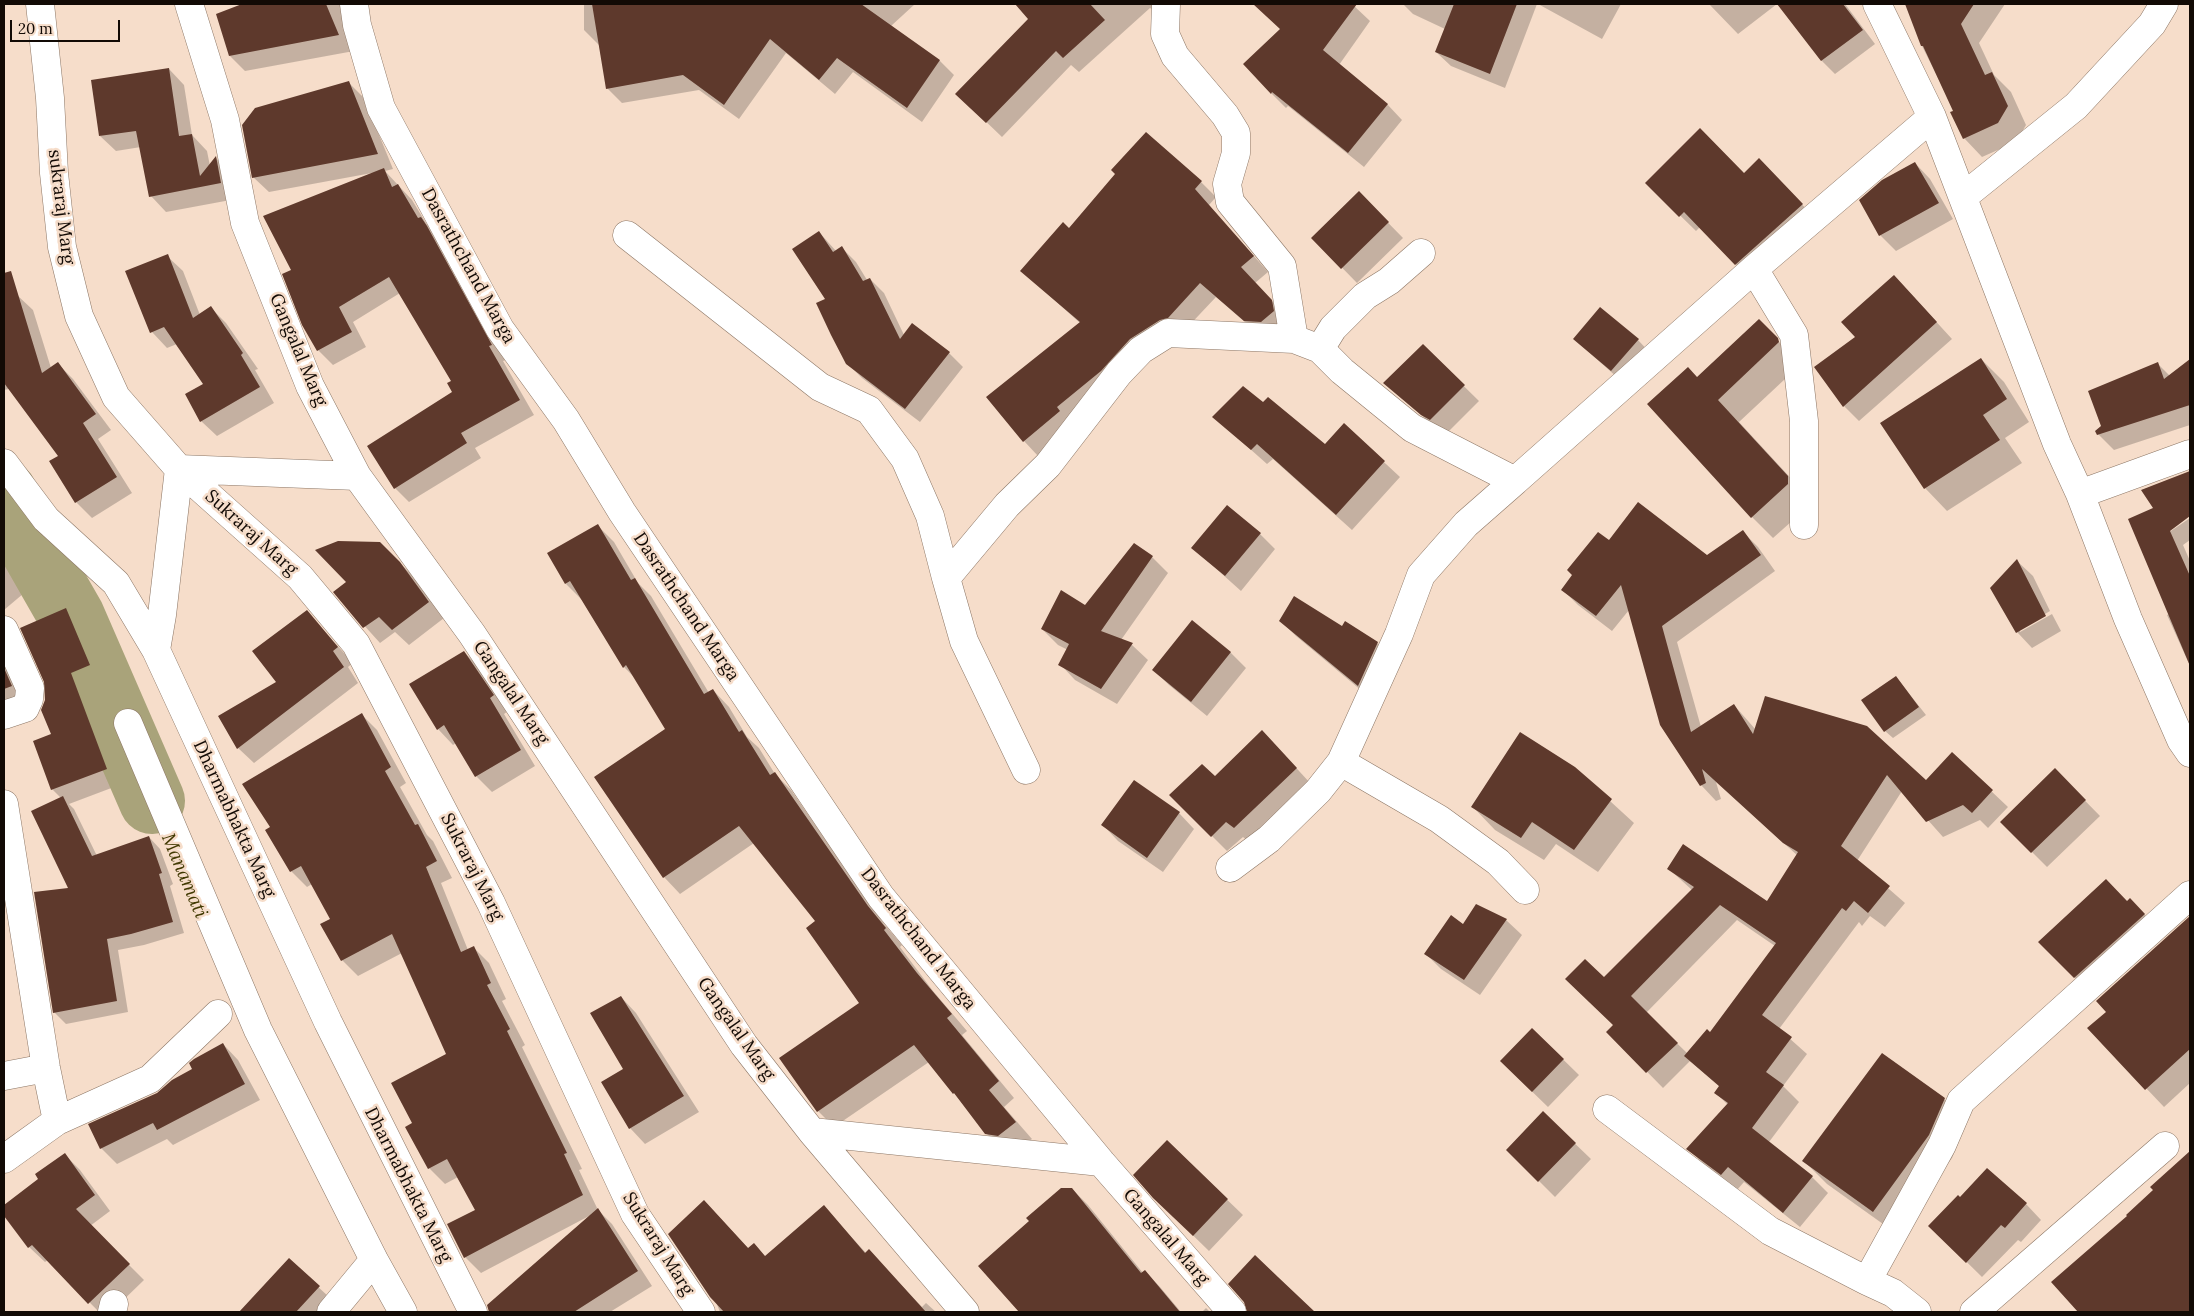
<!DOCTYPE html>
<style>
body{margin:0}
#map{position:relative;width:2194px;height:1316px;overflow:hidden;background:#f6ddca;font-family:Lora,serif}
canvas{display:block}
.frame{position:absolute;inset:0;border:5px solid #120a05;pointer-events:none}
.scale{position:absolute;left:10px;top:20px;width:110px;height:22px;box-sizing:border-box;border:2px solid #120a05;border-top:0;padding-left:6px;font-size:15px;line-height:18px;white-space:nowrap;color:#120a05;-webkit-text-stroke:4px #f6ddca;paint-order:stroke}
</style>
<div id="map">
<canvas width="2194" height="1316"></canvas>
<div class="frame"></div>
<div class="scale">20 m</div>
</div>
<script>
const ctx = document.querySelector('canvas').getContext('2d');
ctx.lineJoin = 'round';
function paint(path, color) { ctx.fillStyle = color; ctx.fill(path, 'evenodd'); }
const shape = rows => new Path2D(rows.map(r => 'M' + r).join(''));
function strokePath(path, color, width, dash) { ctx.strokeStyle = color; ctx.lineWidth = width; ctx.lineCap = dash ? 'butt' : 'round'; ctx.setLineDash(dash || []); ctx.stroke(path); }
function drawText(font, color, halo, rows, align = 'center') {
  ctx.font = font + ' Lora,serif'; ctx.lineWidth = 5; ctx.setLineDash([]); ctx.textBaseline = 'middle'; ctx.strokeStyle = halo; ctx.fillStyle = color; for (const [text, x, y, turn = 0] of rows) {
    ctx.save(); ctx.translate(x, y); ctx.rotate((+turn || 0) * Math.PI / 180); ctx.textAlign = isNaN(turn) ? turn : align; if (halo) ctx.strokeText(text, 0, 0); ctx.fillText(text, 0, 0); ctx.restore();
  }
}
paint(shape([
 [245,4,346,4,354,51,245,71,230,56,218,15],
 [584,4,690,4,696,9,700,4,915,4,891,26,940,61,954,75,922,122,853,72,835,94,786,53,739,119,699,90,622,103,607,88,599,45,584,30],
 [1017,4,1156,4,1153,10,1150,8,1079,72,1071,65,1002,137,957,94,1030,19],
 [1258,4,1352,4,1370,21,1339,65,1387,104,1402,120,1364,167,1288,106,1286,108,1271,93,1282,30,1257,5],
 [1403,4,1537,4,1505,88,1451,66,1436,52,1445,29,1413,14],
 [1538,4,1621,4,1602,39],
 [1709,4,1777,4,1738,34],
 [1779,4,1845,4,1875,44,1835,74,1822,61],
 [1906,4,2005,4,1979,43,1994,75,2011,92,2026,125,2016,142,1982,157,1964,138,1955,112,1922,46],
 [169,69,184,85,192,135,207,151,210,166,216,158,231,173,236,199,166,212,151,196,141,147,116,151,100,136],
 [348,82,364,98,393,169,385,171,412,200,426,223,435,233,506,360,503,361,534,415,475,448,481,458,409,502,395,488,454,393,453,382,400,293,353,322,366,347,333,365,318,350,292,270,372,173,269,192,253,177],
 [1759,160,1817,220,1751,280,1700,227,1696,231,1647,183,1744,175],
 [1915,163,1930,179,1953,219,1896,251,1880,235,1860,200],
 [1201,182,1216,197,1209,205,1268,272,1255,283,1286,316,1288,326,1261,336,1216,297,1183,332,1038,456,1024,441,1080,323,1022,271,1069,229],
 [1359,193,1403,238,1357,283,1313,238],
 [819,232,836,251,842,248,856,262,867,280,870,279,884,293,904,335,949,353,963,367,920,422,862,378,847,363,827,300],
 [167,256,183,271,200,315,211,308,226,323,258,369,255,370,274,403,217,436,201,421,205,384,177,344,167,348,152,332],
 [1909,292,1952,339,1859,421,1844,406,1856,337],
 [17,295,33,310,51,368,57,363,73,379,111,430,98,439,132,493,92,518,76,502,60,456,9,389,4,390,4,299],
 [1759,320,1800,365,1739,422,1810,499,1810,505,1773,538,1752,517,1697,378],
 [1574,339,1638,340,1653,356,1627,386],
 [1423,346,1479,401,1446,434,1438,430,1385,383],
 [1981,359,2004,382,2029,422,2005,438,2022,463,1947,511,1925,488],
 [2186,363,2190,367,2190,425,2114,450,2098,434,2158,364,2170,376],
 [1263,404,1325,445,1344,425,1400,477,1352,530,1273,459,1267,464,1214,417],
 [2173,478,2188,494,2190,494,2190,515,2164,533,2165,535,2190,518,2190,540,2183,545,2190,561,2190,666,2167,615,2169,614,2155,509,2142,490],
 [598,526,614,542,638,583,651,596,709,693,713,690,729,707,747,737,759,748,775,774,791,790,884,924,902,945,900,947,933,991,967,1031,962,1035,1014,1098,1004,1107,1032,1139,1015,1152,1003,1150,986,1133,929,1062,834,1127,818,1111,860,1003,817,921,754,843,680,894,664,877,667,730,636,679,624,667,582,600,566,584],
 [1743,532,1758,547,1775,571,1677,642,1701,727,1734,705,1756,730,1926,782,1952,754,2008,807,1988,828,1980,820,1943,837,1902,791,1857,861,1905,903,1885,927,1870,916,1862,926,1859,922,1779,1029,1807,1054,1783,1086,1799,1102,1769,1142,1812,1177,1828,1193,1800,1227,1744,1182,1737,1190,1704,1164,1688,1149,1728,1105,1716,1093,1720,1087,1690,1061,1663,1088,1608,1032,1614,1026,1604,979,1692,890,1669,869,1768,902,1798,856,1716,782,1721,799,1716,801,1701,785,1629,610,1612,631,1578,605,1562,589,1609,542,1707,557],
 [1737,920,1775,946,1710,1034,1688,1054,1646,1013],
 [1260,534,1275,549,1241,591,1193,548],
 [4,557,30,588,4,610],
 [1152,557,1168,573,1121,640,1132,645,1148,660,1117,704,1075,680,1060,664,1068,650,1058,645,1042,629,1086,607],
 [2017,561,2033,576,2050,611,2020,629,2020,632,2052,614,2061,631,2032,648,2017,632],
 [400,563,416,579,444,618,409,645,395,632,380,643,334,592],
 [66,610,81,625,105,681,86,689,122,784,69,804,74,809,97,856,149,837,160,849,173,884,170,886,184,933,144,945,118,950,128,1012,66,1024,54,1012,70,889,61,798,52,789,53,734,46,701],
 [307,612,353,663,348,667,358,683,254,763,238,748,277,683],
 [1280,620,1342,628,1377,643,1393,658,1374,701,1296,636],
 [1192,622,1231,653,1246,668,1207,716,1169,685,1154,670],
 [464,652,480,668,508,711,504,714,535,766,492,792,476,776,456,743,453,745,438,729],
 [4,654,26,701,4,712],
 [1896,677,1926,715,1893,738,1885,731],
 [361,714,377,730,406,783,400,787,427,835,433,841,452,878,441,883,468,950,473,947,489,963,506,999,502,1001,525,1045,522,1047,582,1169,579,1170,598,1210,612,1224,652,1286,610,1312,495,1312,489,1305,591,1215,481,1273,465,1257,477,1211,458,1177,445,1184,429,1168,407,1127,414,1124,448,1054,402,953,358,976,342,960,322,925,332,919,312,884,307,887,291,871,272,828],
 [1277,747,1311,784,1250,843,1243,837,1227,851,1171,795,1215,778],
 [1574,768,1634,823,1598,872,1556,844,1544,860,1495,830,1473,807],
 [2055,770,2100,816,2047,867,2002,822],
 [1179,813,1194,829,1163,872,1118,841,1103,825],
 [2127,902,2138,907,2152,923,2082,985,2040,942],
 [1477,906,1506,920,1522,935,1480,995,1441,969,1426,954,1463,926],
 [2190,917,2190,1083,2164,1107,2089,1028,2108,1012,2098,1001],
 [621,997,636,1013,699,1112,645,1144,630,1128],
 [1532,1029,1579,1075,1548,1107,1517,1077],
 [223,1044,238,1060,260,1100,173,1145,167,1139,117,1164,101,1148,157,1094,194,1069],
 [1944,1099,1967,1122,1952,1158,1897,1234,1827,1184,1804,1161],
 [1543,1113,1591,1159,1555,1197,1508,1150],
 [1167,1142,1243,1215,1209,1251,1170,1213],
 [2190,1152,2190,1312,2080,1312,2053,1282,2128,1216,2154,1190,2152,1187],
 [64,1154,80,1170,110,1211,90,1226,144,1280,111,1312,99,1312,48,1260,45,1262,29,1247,4,1214,4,1207,40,1180],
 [1072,1189,1088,1205,1143,1273,1145,1271,1160,1287,1181,1312,1020,1312,980,1267],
 [1961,1199,2026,1204,2041,1220,2021,1242,2018,1240,1982,1277,1930,1226],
 [824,1207,866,1253,869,1251,922,1307,926,1303,936,1312,720,1312,716,1302,719,1217,749,1249,766,1257],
 [1255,1257,1313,1312,1248,1312,1248,1308,1230,1284],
 [289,1260,342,1309,340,1312,248,1312,244,1309],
 [1206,1308,1210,1312,1202,1312]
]), '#0003');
strokePath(shape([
 [4,493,17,521,72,617,152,801]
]), '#a9a37a', 66);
paint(shape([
 [242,4,326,4,339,35,229,56,216,14],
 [592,4,861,4,940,60,907,108,837,58,819,80,770,39,724,105,683,75,606,89],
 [1015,4,1090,4,1105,20,1063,58,1056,51,986,123,955,94,1028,19],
 [1253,4,1357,4,1323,50,1388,104,1348,153,1272,92,1271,94,1243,64,1280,29],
 [1454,4,1517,4,1490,74,1435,52],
 [1777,4,1843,4,1863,30,1821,61],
 [1905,4,1974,4,1961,24,1985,75,1992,72,2008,106,1998,123,1963,139,1950,112,1953,111,1923,46,1921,46],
 [169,68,179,136,192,134,200,176,216,156,221,183,149,197,136,131,99,136,91,80],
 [349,81,378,154,252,178,242,125,255,108],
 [1700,128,1744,173,1759,158,1803,204,1735,265,1684,212,1679,217,1645,183],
 [1146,132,1202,181,1195,189,1254,256,1241,267,1272,300,1274,311,1261,322,1244,321,1200,283,1168,318,1160,320,1130,339,1101,371,1057,407,1060,411,1023,442,986,397,1080,322,1020,271,1063,222,1069,228,1115,174,1111,170],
 [1915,162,1939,203,1879,236,1859,200,1882,180],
 [384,168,392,187,398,184,418,218,421,217,427,226,492,345,489,346,520,400,461,433,467,443,394,489,367,446,452,392,447,383,451,381,389,277,339,307,352,332,317,351,302,325,282,274,291,270,263,216],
 [1359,191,1389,222,1341,269,1311,238],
 [819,231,833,252,842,246,863,281,870,278,900,339,912,323,950,352,905,409,846,364,831,335,816,303,825,299,792,249],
 [168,254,193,318,211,306,243,353,241,355,260,387,200,422,185,394,203,384,164,327,150,333,125,271],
 [11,271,42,373,58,362,96,414,83,423,117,477,75,503,49,461,58,456,4,383,4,273],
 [1894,275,1937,322,1843,407,1814,367,1855,337,1841,322],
 [1600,307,1639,339,1611,371,1573,339],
 [1759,319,1778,338,1779,342,1718,400,1788,476,1788,484,1751,518,1647,404,1688,367,1697,377],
 [1423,344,1465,385,1430,420,1421,415,1383,383],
 [1981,358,2007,399,1983,415,2000,440,1924,489,1880,423],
 [2190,359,2190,405,2097,435,2095,431,2101,426,2088,391,2158,362,2164,379],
 [1243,386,1263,402,1268,397,1325,444,1344,423,1385,461,1336,515,1257,444,1251,450,1212,417],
 [2190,471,2190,516,2170,531,2190,576,2190,666,2128,519,2153,508,2141,490],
 [1638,502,1707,555,1743,530,1761,555,1662,626,1691,732,1734,704,1753,734,1765,696,1867,726,1926,780,1952,752,1993,790,1972,813,1963,805,1926,822,1887,775,1841,846,1890,886,1868,913,1854,901,1846,911,1842,908,1762,1015,1792,1037,1766,1072,1784,1085,1752,1128,1813,1176,1783,1213,1728,1167,1721,1175,1686,1149,1728,1103,1714,1093,1719,1086,1684,1056,1707,1029,1710,1032,1776,943,1720,905,1631,996,1678,1043,1646,1073,1606,1032,1613,1025,1565,979,1585,959,1604,977,1694,887,1667,869,1683,844,1767,901,1798,852,1783,843,1702,769,1706,783,1700,786,1660,725,1621,585,1596,616,1561,590,1572,575,1567,570,1598,532,1609,540],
 [1227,505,1261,533,1225,576,1191,548],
 [598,524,631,580,635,578,704,694,713,689,739,732,742,730,770,775,775,772,868,906,886,928,884,930,917,973,952,1014,947,1018,999,1081,989,1090,1016,1122,998,1136,985,1134,954,1093,953,1094,914,1045,817,1112,779,1058,859,1003,806,928,815,921,739,826,663,878,594,777,665,729,626,665,623,668,570,581,565,584,547,553],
 [338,541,380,542,400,562,429,602,392,630,379,617,363,628,333,592,346,582,315,550],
 [1134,543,1153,556,1101,631,1133,643,1101,689,1058,665,1069,644,1041,629,1061,590,1085,605],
 [2017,559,2046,616,2016,633,1990,588],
 [1294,596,1342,626,1345,621,1378,642,1358,686,1279,621],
 [66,608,90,665,71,673,107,769,51,790,33,741,51,734,41,710,45,700,44,682,20,628],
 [307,610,338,647,333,651,344,667,237,749,218,716,276,682,252,651],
 [1192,620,1231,652,1191,702,1152,670],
 [464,651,494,695,490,698,521,750,475,777,444,725,437,730,409,684],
 [4,668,12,686,4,689],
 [1896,676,1919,707,1884,732,1861,700],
 [362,713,391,767,385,771,415,825,418,824,437,861,426,867,461,952,474,946,491,983,487,985,510,1029,507,1031,567,1153,564,1154,583,1195,464,1258,447,1224,475,1210,447,1159,428,1169,405,1127,412,1123,391,1083,446,1054,392,934,341,961,320,924,330,919,301,866,290,872,265,830,270,827,242,784],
 [1262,730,1297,768,1234,828,1226,822,1211,837,1169,795,1202,764,1215,776],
 [1520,732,1575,767,1612,799,1574,850,1532,822,1521,838,1471,807],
 [2055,768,2086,800,2031,853,2000,822],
 [1134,780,1180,812,1147,858,1101,825],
 [63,796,92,856,149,836,162,873,159,874,173,922,131,934,107,939,117,1001,53,1013,34,892,68,888,31,811],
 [2106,879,2127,901,2130,898,2145,914,2074,978,2038,942],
 [1476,904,1507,919,1464,980,1424,954,1451,915,1463,924],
 [2190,916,2190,1049,2145,1090,2087,1028,2106,1012,2096,1001],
 [621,996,684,1096,629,1129,601,1082,623,1069,590,1013],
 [1532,1028,1564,1059,1532,1092,1500,1061],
 [223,1043,245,1084,157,1130,153,1123,100,1149,88,1124,157,1093,172,1080,192,1069,189,1063,194,1059],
 [1882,1053,1945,1098,1929,1135,1873,1212,1802,1161],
 [1543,1111,1576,1143,1538,1182,1506,1150],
 [1167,1140,1228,1199,1193,1236,1153,1198,1133,1175],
 [2190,1151,2190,1312,2078,1312,2051,1282,2127,1216,2126,1215,2153,1190,2150,1187],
 [65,1153,95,1195,76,1209,130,1264,88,1304,32,1245,28,1248,4,1216,4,1205,38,1179,35,1174],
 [1987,1168,2027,1203,2005,1228,2001,1225,1966,1263,1928,1226,1958,1195,1960,1197],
 [1061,1188,1072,1188,1141,1273,1145,1270,1180,1312,1019,1312,978,1266,1029,1221,1026,1218],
 [704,1200,748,1248,754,1243,765,1256,824,1205,865,1253,869,1249,926,1312,724,1312,710,1297,668,1234],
 [598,1208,638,1271,574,1312,489,1312,487,1305],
 [1255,1255,1278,1277,1315,1312,1247,1312,1244,1302,1228,1284],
 [289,1258,320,1286,296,1312,239,1312]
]), '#5e392c');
const minor = shape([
 [40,4,50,98,54,173,62,247,79,316,116,397,179,469,300,577,356,644,491,903,635,1214,701,1312],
 [189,4,225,120,245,223,310,386,357,476,472,634,744,1045,812,1132,965,1312],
 [354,4,357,25,381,108,500,329,566,420,622,512,881,897,1101,1162,1232,1312],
 [1166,4,1165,34,1175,56,1225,115,1236,133,1236,153,1227,184,1230,202,1282,266,1294,339],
 [1877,4,1932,117,2057,444,2080,494,2128,619,2181,740,2190,753],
 [1963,197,2076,106,2152,24,2164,4],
 [627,235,820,387,869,410,905,459,930,516,946,578,1007,505,1048,465,1119,373,1141,350,1168,333,1294,339,1320,349,1342,371,1412,428,1515,481,1754,269,1932,117],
 [1754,269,1794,335,1804,421,1804,525],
 [1320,349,1333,328,1365,296,1389,281,1421,253],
 [4,463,46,519,116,583,156,650],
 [357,476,179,469,162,615,156,650,328,1022,473,1312],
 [2080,494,2190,454],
 [946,578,964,641,1026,770],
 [4,630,30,688,29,699,25,708,4,715],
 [128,723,258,1030,374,1260,403,1312],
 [1341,762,1439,819,1498,862,1525,890],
 [4,804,46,1068,57,1121],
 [1230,868,1269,839,1318,791,1341,762,1399,634,1421,575,1466,524,1515,481],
 [4,1076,46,1068],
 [1607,1109,1770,1231,1867,1281],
 [812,1132,1101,1162],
 [4,1159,57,1121,150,1079,218,1014],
 [112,1312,114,1304],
 [331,1312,374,1260],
 [1917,1312,1893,1293,1867,1281,1942,1145,1961,1101,2190,895],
 [1974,1312,2165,1146]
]);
strokePath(minor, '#8c7665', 29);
strokePath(minor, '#fff', 28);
drawText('18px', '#120a05', '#f6ddca', [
 ["sukraraj Marg",61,207,83],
 ["Dasrathchand Marga",468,266,61],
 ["Gangalal Marg",298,350,67],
 ["Sukraraj Marg",251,533,42],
 ["Dasrathchand Marga",686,607,56],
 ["Gangalal Marg",511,693,56],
 ["Dharmabhakta Marg",234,819,65],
 ["Sukraraj Marg",472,867,63],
 ["Dasrathchand Marga",918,939,52],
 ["Gangalal Marg",736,1029,55],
 ["Dharmabhakta Marg",408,1185,63],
 ["Gangalal Marg",1166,1237,49],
 ["Sukraraj Marg",658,1244,58]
]);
drawText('italic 19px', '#413902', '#f6ddca', [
 ["Manamati",184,876,67]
]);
</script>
